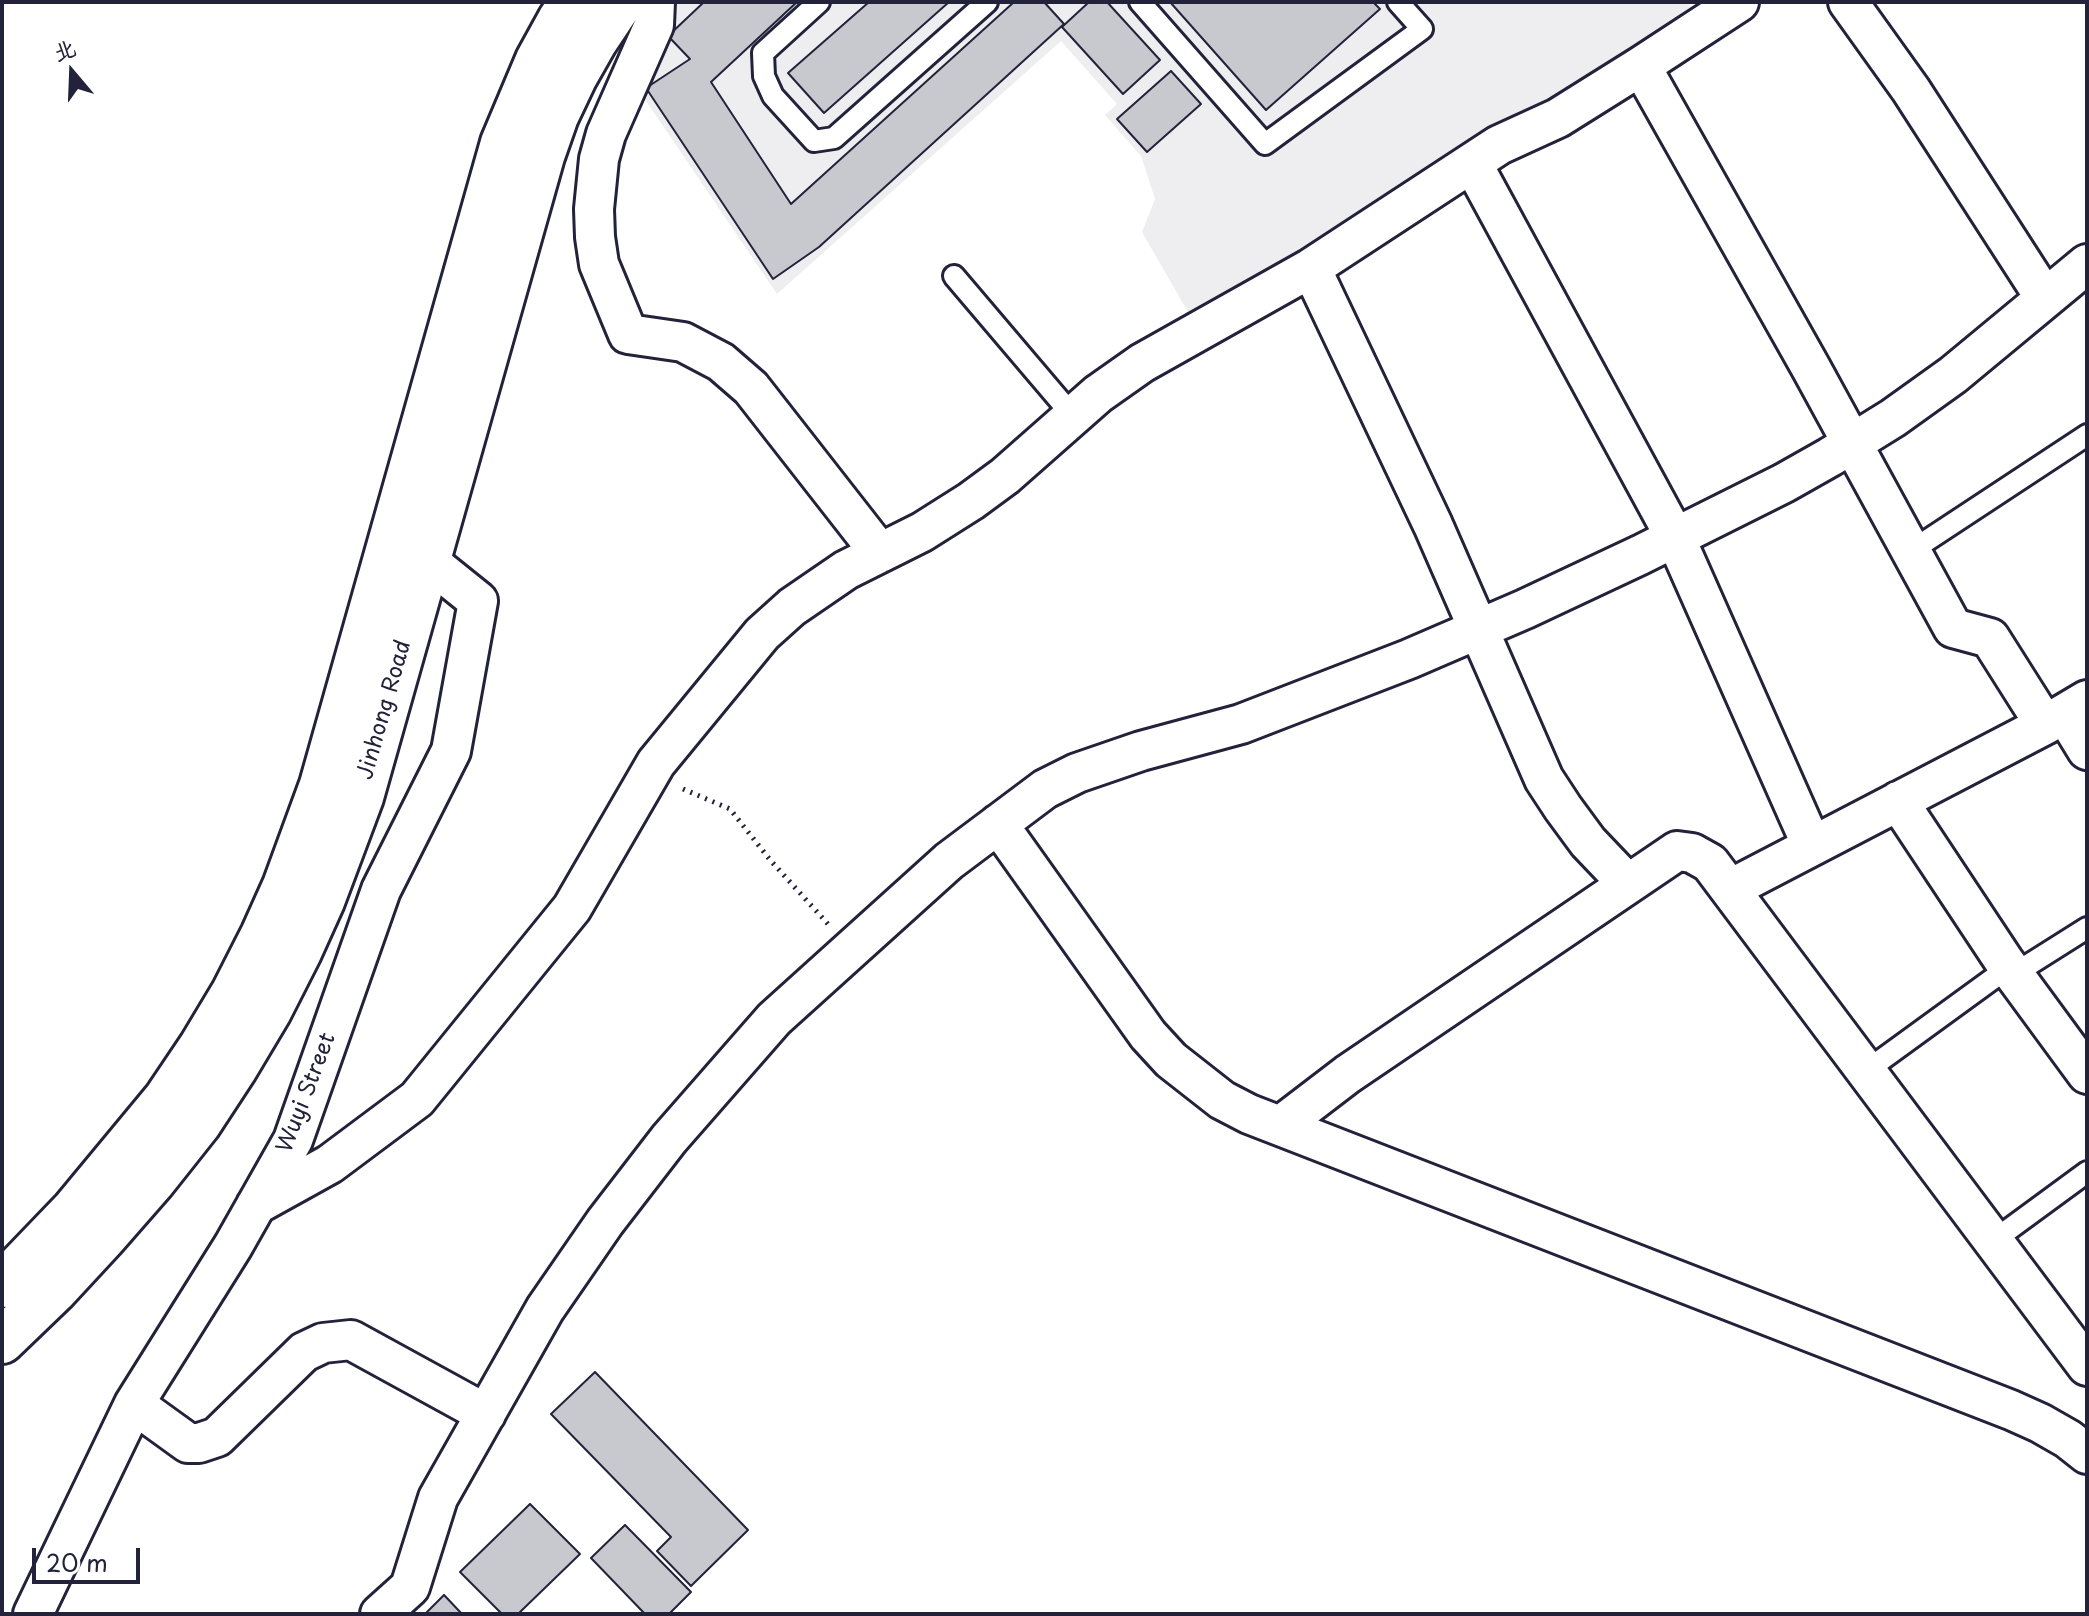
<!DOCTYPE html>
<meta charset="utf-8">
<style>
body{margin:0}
#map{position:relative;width:2089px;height:1616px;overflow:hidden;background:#fff;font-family:"Playpen Sans","LXGW WenKai TC",sans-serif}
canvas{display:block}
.frame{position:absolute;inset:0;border:4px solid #22223b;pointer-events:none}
.north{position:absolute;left:32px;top:32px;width:80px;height:80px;-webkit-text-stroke:6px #fff;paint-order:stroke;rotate:341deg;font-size:22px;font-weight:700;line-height:32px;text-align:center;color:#22223b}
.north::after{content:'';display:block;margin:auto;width:28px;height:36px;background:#22223b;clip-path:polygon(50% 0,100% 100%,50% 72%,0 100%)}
.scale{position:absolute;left:32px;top:1548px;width:108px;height:36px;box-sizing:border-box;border:4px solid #22223b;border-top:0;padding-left:10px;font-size:24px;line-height:28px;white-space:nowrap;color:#22223b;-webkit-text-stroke:6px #fff;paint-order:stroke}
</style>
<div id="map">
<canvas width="2089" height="1616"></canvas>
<div class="frame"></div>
<div class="north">北</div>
<div class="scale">20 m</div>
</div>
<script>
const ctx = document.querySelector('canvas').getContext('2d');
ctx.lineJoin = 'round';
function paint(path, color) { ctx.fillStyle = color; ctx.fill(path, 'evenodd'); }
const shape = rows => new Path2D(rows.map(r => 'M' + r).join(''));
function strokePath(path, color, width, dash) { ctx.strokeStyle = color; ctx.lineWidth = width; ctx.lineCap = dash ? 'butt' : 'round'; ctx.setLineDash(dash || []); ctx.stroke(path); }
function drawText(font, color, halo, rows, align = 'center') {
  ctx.font = font + ' "Playpen Sans",sans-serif'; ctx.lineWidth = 6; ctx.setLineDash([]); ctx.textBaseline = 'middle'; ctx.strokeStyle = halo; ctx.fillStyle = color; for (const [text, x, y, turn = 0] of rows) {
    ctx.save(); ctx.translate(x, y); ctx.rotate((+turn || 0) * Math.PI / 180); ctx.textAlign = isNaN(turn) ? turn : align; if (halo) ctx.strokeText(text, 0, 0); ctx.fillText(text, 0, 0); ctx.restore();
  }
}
paint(shape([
 [668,2,1687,2,1700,18,1192,319,1142,232,1155,199,1141,156,1105,115,1117,104,1061,41,777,294,640,92]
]), '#eeeef1');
const building = shape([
 [704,2,797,2,711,82,791,204,1014,2,1044,2,1064,24,819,247,773,279,646,88,690,59,668,36,704,2],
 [869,2,949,2,824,113,788,73,869,2],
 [1089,2,1107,2,1160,60,1123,94,1062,27,1089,2],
 [1170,2,1373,2,1380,9,1266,110,1170,2],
 [1171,71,1201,104,1147,152,1117,119,1171,71],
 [595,1372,748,1530,691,1586,657,1551,671,1537,551,1414,595,1372],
 [530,1504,580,1554,518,1614,502,1614,460,1572,530,1504],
 [625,1525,691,1592,669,1614,645,1614,591,1558,625,1525],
 [444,1595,462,1614,425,1614,444,1595]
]);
paint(building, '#c8c8cf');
strokePath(building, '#22223b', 2);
const lane = shape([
 [819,2,763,53,764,76,773,96,814,141,834,138,987,2],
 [1140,2,1265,144,1422,29,1398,2],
 [954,276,1073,416],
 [1911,551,2087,435],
 [2014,974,2087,928],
 [1866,1071,2009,967],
 [1993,1241,2087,1172]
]);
const street = shape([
 [655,2,654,25,606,134,599,159,594,209,595,237,599,264,628,334,683,342,721,362,751,388,880,553],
 [1848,2,1911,90,2045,298],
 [1641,66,1811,368,1953,628,1990,638,2045,725],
 [1472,163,1675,537,1812,846],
 [1311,268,1433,525,1544,779,1563,808,1588,842,1628,884],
 [2065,714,2087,750],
 [1898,801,2004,961,2087,1074],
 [998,824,1148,1035,1171,1060,1222,1100,1249,1114,1280,1126,2011,1410,2040,1423,2068,1439,2087,1454],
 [1730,889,2045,725,2087,700],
 [1280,1126,1348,1074,1677,851,1692,853,1710,863,2087,1366],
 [256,1205,330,1164,417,1099,572,908,656,763,762,634,792,607,846,570,922,532,971,501,1005,476,1098,394,1142,363,1311,268,1499,145,1558,118,1641,66,1739,2],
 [134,1404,188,1443,199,1443,217,1437,304,1352,323,1343,351,1340,486,1414],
 [33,1614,134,1404,233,1246,293,1140,381,890,451,751,478,601,427,560],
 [380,1614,410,1587,438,1498,545,1309,605,1222,669,1139,774,1019,949,861,1045,789,1077,773,1141,751,1241,724,1409,659,1525,609,1640,555,1784,483,1830,457,1893,418,1953,375,2087,264]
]);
const primary = shape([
 [2,1285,74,1210,166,1099,201,1047,234,992,263,935,285,886,322,785,503,143,538,60,560,20,572,2],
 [2,1341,54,1291,104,1237,153,1181,199,1123,235,1068,269,1011,299,952,322,901,361,797,542,156,556,116,574,78,595,41,621,2]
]);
strokePath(lane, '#22223b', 26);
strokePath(street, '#22223b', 44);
strokePath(primary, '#22223b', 50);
strokePath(shape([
 [683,789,730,809,771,861,828,924]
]), '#22223b', 5, [2, 6]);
strokePath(lane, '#fff', 20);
strokePath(street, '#fff', 38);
strokePath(primary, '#fff', 44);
drawText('22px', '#22223b', '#fff', [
 ["Jinhong Road",385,710,-74],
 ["Wuyi Street",307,1093,-69]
]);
</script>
